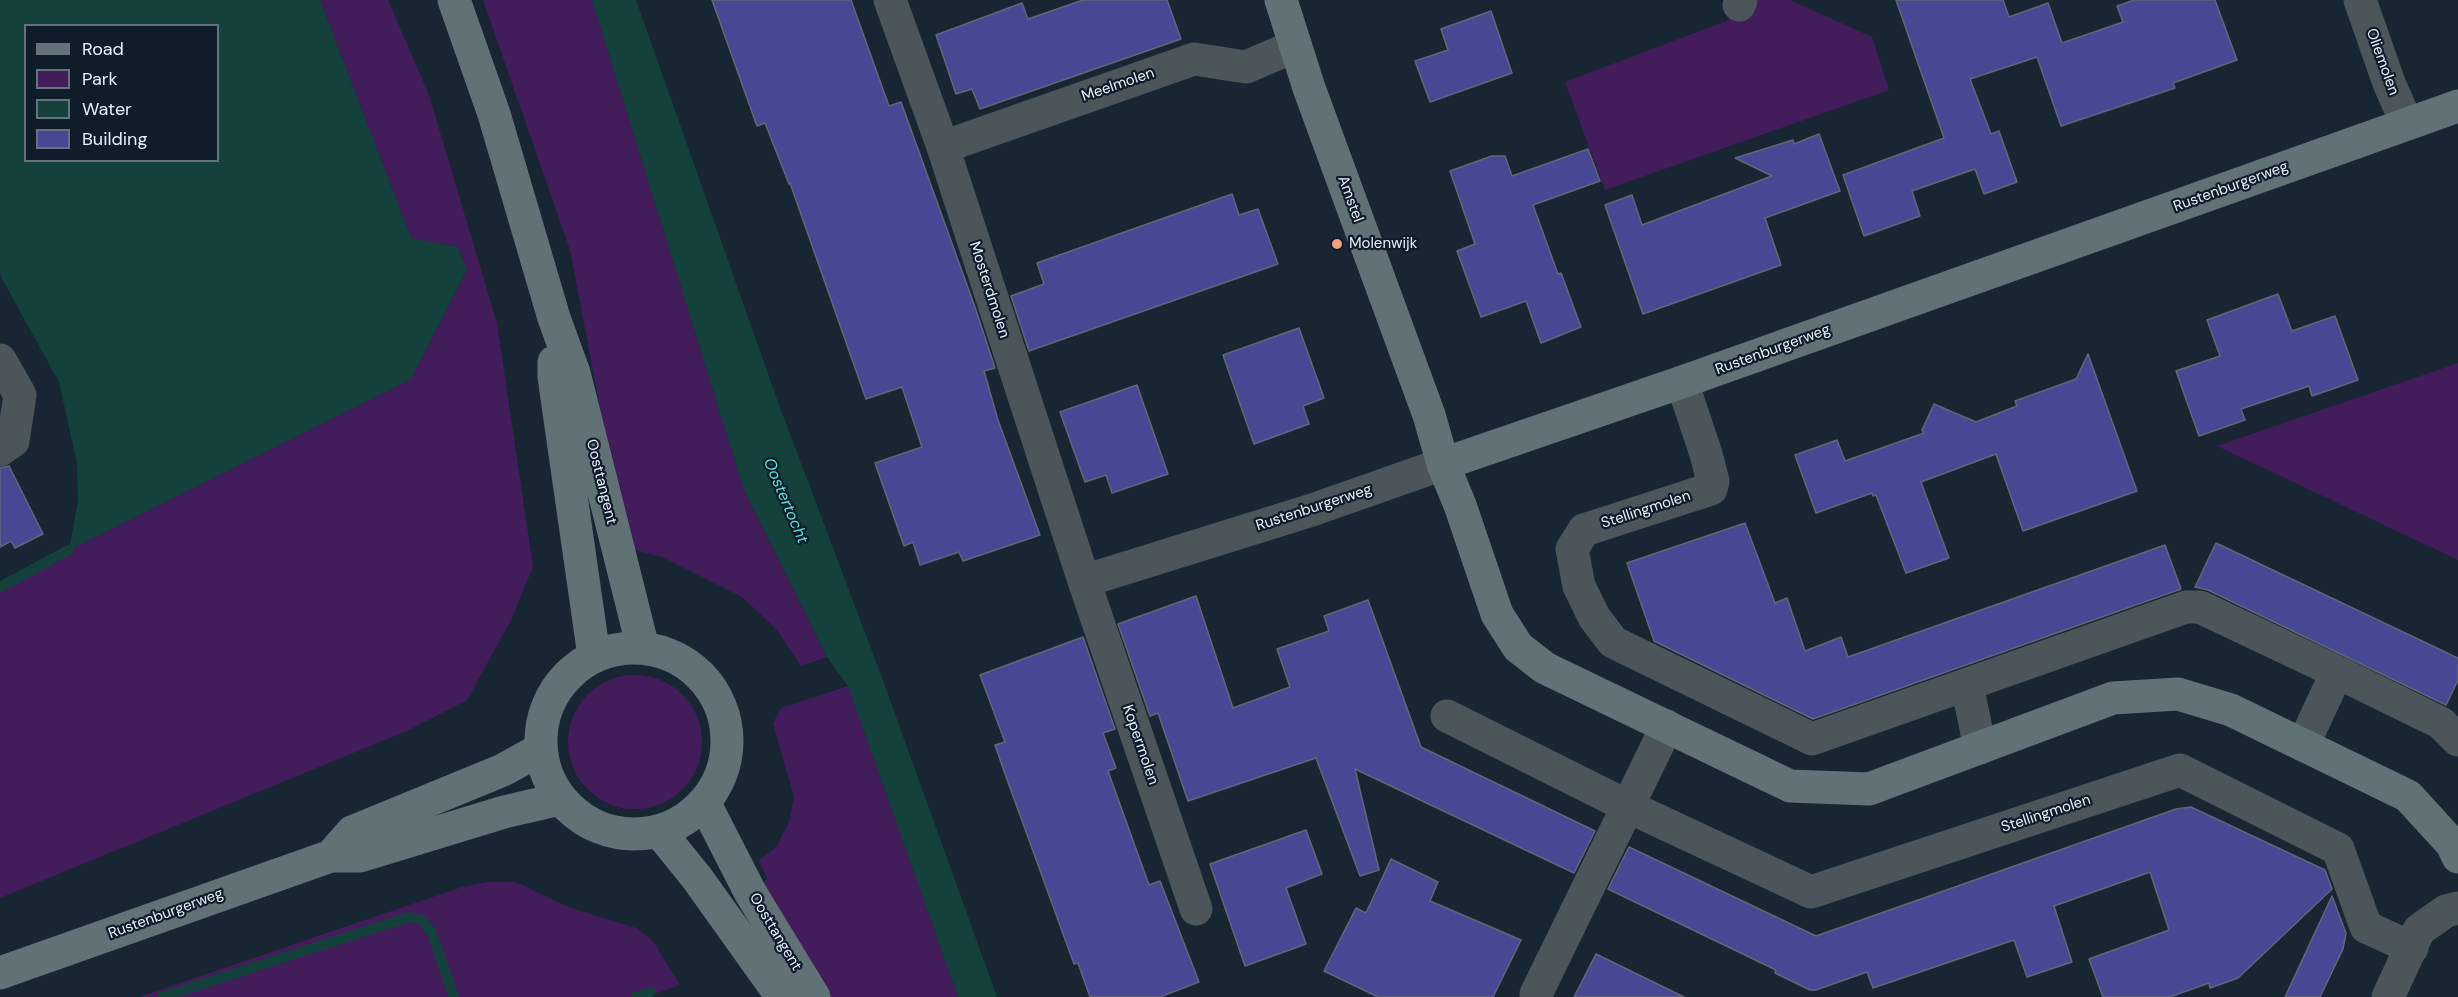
<!DOCTYPE html>
<style>
body{margin:0}
#map{position:relative;width:2458px;height:997px;overflow:hidden;background:#182634;font-family:"DM Sans",sans-serif}
canvas{display:block}
.legend{position:absolute;left:24px;top:24px;width:195px;height:138px;box-sizing:border-box;background:#0f1d2a;border:2px solid #65717d;margin:0;padding:8px 10px;list-style:none;font-size:18px;color:#e6eff9}
.legend li{display:flex;align-items:center;gap:12px;height:30px}
.legend b{width:30px;border:2px solid #65717d}
</style>
<div id="map">
<canvas width="2458" height="997"></canvas>
<ul class="legend">
<li><b style="height:8px;background:#617277"></b>Road</li>
<li><b style="height:16px;background:#431c5b"></b>Park</li>
<li><b style="height:16px;background:#15413d"></b>Water</li>
<li><b style="height:16px;background:#474893"></b>Building</li>
</ul>
</div>
<script>
const ctx = document.querySelector('canvas').getContext('2d');
ctx.lineJoin = 'round';
function paint(path, color) { ctx.fillStyle = color; ctx.fill(path, 'evenodd'); }
const shape = rows => new Path2D(rows.map(r => 'M' + r).join(''));
function strokePath(path, color, width, dash) { ctx.strokeStyle = color; ctx.lineWidth = width; ctx.lineCap = dash ? 'butt' : 'round'; ctx.setLineDash(dash || []); ctx.stroke(path); }
function drawText(font, color, halo, rows, align = 'center') {
  ctx.font = font + ' "DM Sans",sans-serif'; ctx.lineWidth = 4.5; ctx.setLineDash([]); ctx.textBaseline = 'middle'; ctx.strokeStyle = halo; ctx.fillStyle = color; for (const [text, x, y, turn = 0] of rows) {
    ctx.save(); ctx.translate(x, y); ctx.rotate((+turn || 0) * Math.PI / 180); ctx.textAlign = isNaN(turn) ? turn : align; if (halo) ctx.strokeText(text, 0, 0); ctx.fillText(text, 0, 0); ctx.restore();
  }
}
paint(shape([
 [320,0,388,0,429,95,497,323,533,567,511,620,467,700,409,730,0,898,0,588,69,550,411,379,467,270,458,247,411,238],
 [483,0,592,0,744,490,827,657,801,666,776,629,742,597,662,557,634,550,615,486,570,250],
 [1753,0,1790,0,1872,37,1889,90,1605,190,1565,82,1742,15],
 [2458,363,2458,560,2217,446],
 '568 742a67 67 0 1 1 134 0a67 67 0 1 1-134 0Z',
 [848,686,958,997,829,997,763,886,767,878,759,861,777,846,789,822,794,797,773,723,781,708],
 [487,882,516,882,568,907,636,928,653,941,680,985,646,997,139,997,462,887]
]), '#431c5b');
paint(shape([
 [0,0,320,0,411,238,458,247,467,270,411,379,69,550,78,502,77,463,59,382,0,275],
 [26,26,218,26,218,160,26,160],
 [592,0,636,0,779,405,881,675,997,997,958,997,848,686,827,657,744,490]
]), '#15413d');
strokePath(shape([
 [0,587,69,550],
 [162,997,409,917,422,920,431,931,454,997],
 [636,997,651,992]
]), '#15413d', 10);
const building = shape([
 [712,0,851,0,889,106,901,102,976,310,995,368,984,371,998,420,1040,535,963,561,959,552,920,565,913,542,904,546,875,463,922,447,902,387,866,399,790,183,789,184,765,123,757,126,712,0],
 [1083,0,1167,0,1181,39,980,109,972,89,956,94,936,35,1022,3,1028,19,1083,0],
 [1896,0,2003,0,2009,17,2048,3,2062,43,2123,22,2117,6,2134,0,2215,0,2237,60,2173,83,2175,88,2061,126,2037,57,1970,79,1991,134,1999,131,2017,182,1984,194,1975,169,1912,191,1920,216,1864,236,1843,175,1944,138,1896,0],
 [1491,11,1512,73,1430,102,1415,61,1448,50,1441,29,1491,11],
 [1819,134,1840,191,1765,218,1781,265,1643,314,1605,205,1632,195,1642,225,1772,176,1735,158,1793,140,1794,144,1819,134],
 [1588,149,1600,181,1533,205,1558,274,1561,273,1581,327,1541,343,1526,301,1481,317,1457,251,1475,244,1450,171,1492,156,1505,156,1512,176,1588,149],
 [1232,194,1239,215,1258,209,1278,264,1029,351,1011,296,1044,284,1037,263,1232,194],
 [2278,294,2292,331,2335,316,2358,380,2312,396,2309,386,2241,409,2245,420,2199,436,2176,371,2220,356,2207,320,2278,294],
 [1299,328,1324,398,1303,406,1309,424,1254,444,1223,355,1299,328],
 [2088,354,2137,491,2023,531,1996,454,1921,482,1949,558,1906,573,1876,495,1873,496,1872,493,1816,513,1795,455,1837,440,1845,461,1924,433,1922,430,1934,404,1976,422,2017,406,2015,401,2076,379,2088,354],
 [1137,385,1168,474,1112,493,1106,475,1085,482,1060,412,1137,385],
 [9,466,43,534,15,548,11,541,0,547,0,468,9,466],
 [1745,523,1775,603,1787,598,1805,651,1841,637,1848,657,2165,545,2181,589,1813,719,1654,641,1627,563,1745,523],
 [2216,543,2458,658,2458,680,2446,705,2208,590,2195,587,2216,543],
 [1196,596,1233,708,1290,687,1277,649,1329,631,1324,616,1368,600,1421,747,1595,831,1574,873,1355,769,1379,870,1360,876,1316,758,1188,801,1158,713,1150,716,1118,624,1196,596],
 [1083,637,1115,729,1103,733,1116,768,1108,771,1149,885,1160,881,1199,982,1160,997,1090,997,1078,963,1074,964,1004,771,995,745,1005,742,980,675,1083,637],
 [2191,807,2325,870,2332,889,2238,978,2210,988,2209,983,2170,997,2103,997,2089,959,2169,930,2150,872,2054,906,2072,962,2027,977,2014,940,1873,988,1867,972,1816,990,1810,990,1775,973,1776,970,1608,889,1629,847,1816,936,2176,809,2191,807],
 [1306,830,1322,874,1286,888,1306,944,1245,966,1210,864,1306,830],
 [1391,859,1438,882,1430,901,1521,940,1493,997,1378,997,1324,971,1356,908,1366,913,1391,859],
 [2332,896,2346,933,2343,949,2320,997,2285,997,2332,896],
 [1596,954,1684,997,1574,997,1596,954]
]);
paint(building, '#474893');
strokePath(building, '#636579', 1.5);
strokePath(shape([
 [890,0,943,147,1084,581,1196,909],
 [2360,0,2389,83,2407,124],
 [1739,5,1741,0],
 [943,147,1194,59,1246,67,1295,46],
 [0,360,20,395,13,441,0,450],
 [1682,382,1706,454,1713,481,1711,489,1584,530,1572,549,1579,586,1594,617,1613,642,1812,739,2186,607,2200,607,2337,672,2441,723,2458,740],
 [1084,581,1312,510,1443,464],
 [1967,685,1980,748],
 [1447,716,1627,806,1811,892,2180,770,2338,849,2366,927,2412,948],
 [2303,745,2337,672],
 [1536,994,1667,726],
 [2388,997,2419,930,2446,911,2458,908]
]), '#4c565a', 33);
strokePath(shape([
 [454,0,494,114,554,318,574,373,643,648],
 [1281,0,1309,88,1429,415,1443,464,1460,505,1497,614,1518,647,1545,668,1790,786,1869,789,2113,698,2178,694,2231,710,2408,796,2452,844,2458,857],
 [554,362,554,377,594,656],
 [1443,464,1682,382,2458,106],
 '541 741a93 93 0 1 1 186 0a93 93 0 1 1-186 0Z',
 [704,802,750,892,814,997],
 [659,831,697,878,782,997],
 [331,856,352,832,503,770,541,749],
 [0,973,331,856,360,856,504,812,560,799]
]), '#617277', 33);
for (const [x, y, r, color] of [
 [1337,244,6,"#f2a07f"]
]) { const dot = new Path2D(); dot.arc(x, y, r, 0, 2 * Math.PI); ctx.fillStyle = color; ctx.fill(dot); strokePath(dot, '#0f1d2a', 2); }
drawText('15px', '#e6eff9', '#0f1d2a', [
 ["Oliemolen",2382,62,70],
 ["Meelmolen",1118,85,-19],
 ["Rustenburgerweg",2231,187,-20],
 ["Amstel",1350,199,70],
 ["Mosterdmolen",989,290,72],
 ["Rustenburgerweg",1773,350,-20],
 ["Oosttangent",601,482,76],
 ["Rustenburgerweg",1314,508,-18],
 ["Stellingmolen",1646,510,-18],
 ["Kopermolen",1140,745,71],
 ["Stellingmolen",2046,814,-18],
 ["Rustenburgerweg",166,914,-20],
 ["Oosttangent",775,932,59]
]);
drawText('15px', '#e6eff9', '#0f1d2a', [
 ["Molenwijk",1349,244]
], 'left');
drawText('italic 16px', '#5ae4d7', '#0f1d2a', [
 ["Oostertocht",785,501,67]
]);
</script>
